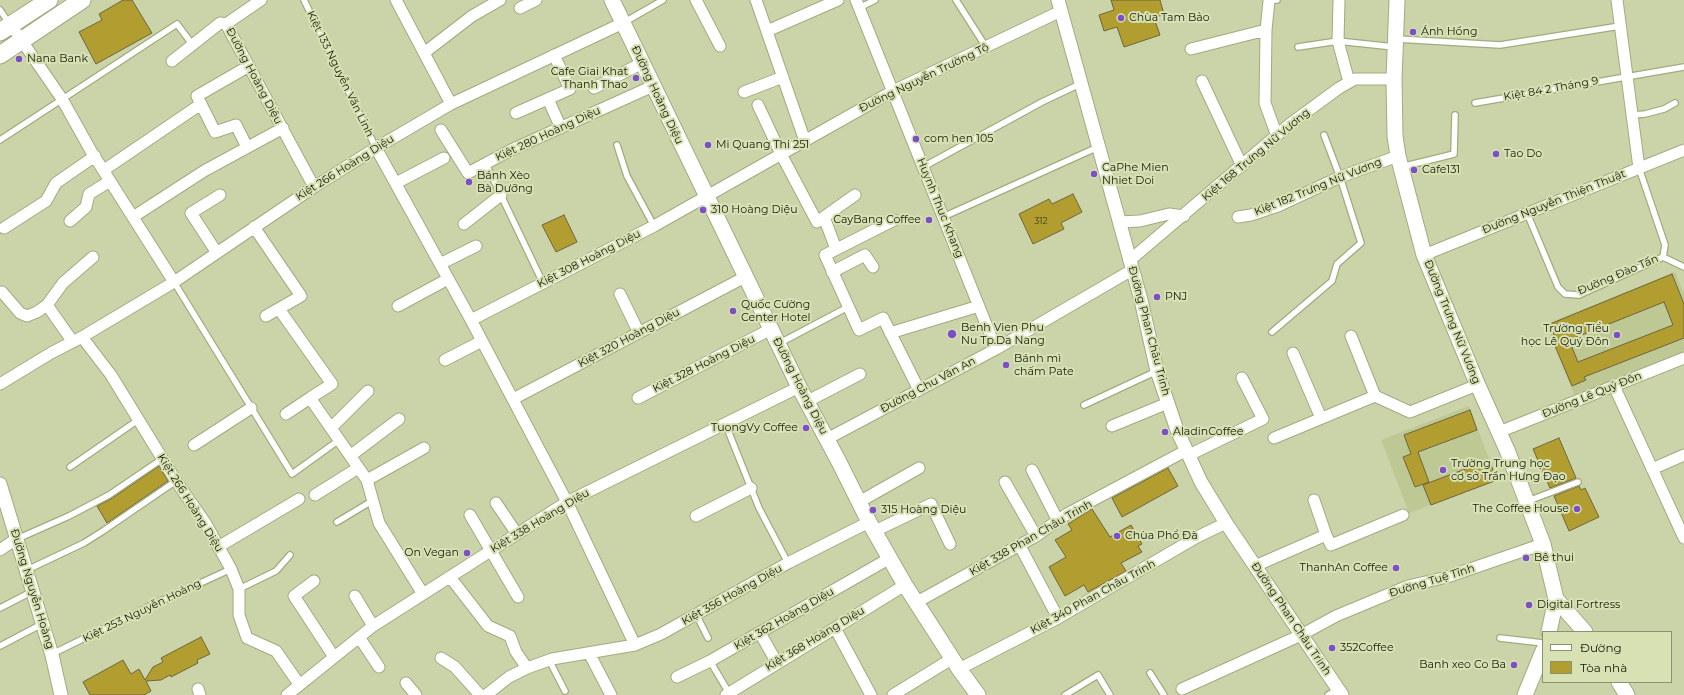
<!DOCTYPE html>
<meta charset="utf-8">
<style>
body{margin:0}
#map{position:relative;width:1684px;height:695px;overflow:hidden;background:#cad4a8;font-family:Montserrat,sans-serif}
canvas{display:block}
.legend{position:absolute;left:1542px;top:631px;width:130px;height:52px;box-sizing:border-box;background:#d7e1b4;border:1px solid #8b9270;margin:0;padding:5px 7px;list-style:none;font-size:12px;color:#181b0b}
.legend li{display:flex;align-items:center;gap:8px;height:20px}
.legend b{width:20px;border:1px solid #8b9270}
</style>
<div id="map">
<canvas width="1684" height="695"></canvas>
<ul class="legend">
<li><b style="height:5px;background:#fff"></b>Đường</li>
<li><b style="height:11px;background:#b29d30"></b>Tòa nhà</li>
</ul>
</div>
<script>
const ctx = document.querySelector('canvas').getContext('2d');
ctx.lineJoin = 'round';
function paint(path, color) { ctx.fillStyle = color; ctx.fill(path, 'evenodd'); }
const shape = rows => new Path2D(rows.map(r => 'M' + r).join(''));
function strokePath(path, color, width, dash) { ctx.strokeStyle = color; ctx.lineWidth = width; ctx.lineCap = dash ? 'butt' : 'round'; ctx.setLineDash(dash || []); ctx.stroke(path); }
function drawText(font, color, halo, rows, align = 'center') {
  ctx.font = font + ' Montserrat,sans-serif'; ctx.lineWidth = 4; ctx.setLineDash([]); ctx.textBaseline = 'middle'; ctx.strokeStyle = halo; ctx.fillStyle = color; for (const [text, x, y, turn = 0] of rows) {
    ctx.save(); ctx.translate(x, y); ctx.rotate((+turn || 0) * Math.PI / 180); ctx.textAlign = isNaN(turn) ? turn : align; if (halo) ctx.strokeText(text, 0, 0); ctx.fillText(text, 0, 0); ctx.restore();
  }
}
paint(shape([
 [1675,272,1684,294,1684,354,1575,397,1546,324],
 [1469,406,1497,480,1409,513,1381,440]
]), '#bdc895');
const building = shape([
 [123,0,132,0,152,33,96,64,79,32,102,20,99,14,123,0],
 [1111,0,1160,0,1164,14,1154,18,1160,35,1124,47,1117,27,1104,31,1099,15,1114,10,1111,0],
 [1073,194,1082,212,1061,223,1064,229,1033,244,1019,214,1049,199,1052,204,1073,194],
 [564,215,577,242,556,252,542,225,564,215],
 [1672,274,1684,304,1684,338,1584,377,1586,380,1572,386,1555,346,1558,345,1550,324,1672,274],
 [1664,302,1673,325,1578,362,1569,340,1664,302],
 [1470,410,1477,430,1418,452,1429,482,1415,487,1403,457,1411,454,1404,435,1470,410],
 [1559,438,1576,478,1550,488,1533,449,1559,438],
 [1489,460,1497,480,1431,505,1423,485,1489,460],
 [159,466,168,481,107,523,97,506,111,499,159,466],
 [1168,468,1178,486,1122,517,1112,498,1168,468],
 [1579,486,1581,490,1585,488,1599,517,1569,531,1554,496,1579,486],
 [1092,509,1110,537,1131,525,1142,544,1138,546,1142,552,1121,563,1126,571,1088,592,1084,585,1065,596,1049,567,1066,557,1055,540,1072,530,1068,524,1092,509],
 [201,637,210,654,197,660,198,663,171,677,170,675,161,680,146,681,151,691,144,695,90,695,83,682,123,660,131,674,139,669,145,680,153,667,163,662,161,658,201,637]
]);
paint(building, '#b29d30');
strokePath(building, '#6e653c', 1);
const service = shape([
 [304,0,376,148],
 [956,0,986,47],
 [1269,0,1277,0],
 [859,8,875,0],
 [0,10,9,23],
 [623,23,663,0],
 [1397,39,1500,45,1620,26],
 [1298,47,1338,41,1394,47],
 [1475,103,1684,67],
 [1632,115,1645,114,1664,109,1675,103],
 [0,140,177,24,192,44],
 [617,145,627,176,654,226],
 [486,164,543,283],
 [923,167,1042,102,1080,84],
 [1401,167,1454,154,1455,115],
 [1639,168,1665,245,1663,257],
 [1527,213,1558,287,1565,294,1579,295,1663,257],
 [943,217,1098,147],
 [1663,257,1684,267],
 [174,282,292,474,339,440],
 [1272,332,1332,281,1337,264,1361,243,1340,177,1324,135],
 [778,344,848,307],
 [1084,405,1157,371],
 [725,423,759,508,788,563],
 [70,467,138,420],
 [1528,501,1578,482],
 [337,522,372,501],
 [17,539,69,516,109,495,162,459],
 [27,570,84,543,103,531,176,481],
 [239,589,276,571,290,555],
 [0,608,33,591],
 [696,614,708,638],
 [1500,638,1543,643],
 [0,646,42,624],
 [52,654,148,607,231,569],
 [549,660,565,691],
 [710,661,729,693],
 [1150,673,1164,695],
 [1065,695,1098,675,1110,695],
 [1328,695,1338,689]
]);
const minor = shape([
 [396,0,451,104],
 [696,0,720,46],
 [756,0,805,141],
 [856,0,996,349],
 [1339,0,1338,41,1349,82],
 [1617,0,1639,168],
 [1269,1,1266,30,1265,103,1277,136],
 [520,8,536,0],
 [226,24,314,187],
 [226,24,261,0],
 [11,25,62,99,91,151,174,282],
 [767,31,838,0],
 [1191,49,1266,30],
 [424,53,472,16,500,0],
 [172,61,220,23,226,24],
 [1202,81,1242,166],
 [594,88,642,63],
 [744,92,783,77],
 [548,99,561,128],
 [758,105,781,154,817,222,855,195],
 [516,113,570,89,554,55],
 [441,130,468,173,511,150,653,86],
 [247,147,236,125,215,132,197,96,249,66],
 [376,148,471,320,567,502,635,645],
 [104,170,201,104],
 [396,183,444,158],
 [133,217,204,171,283,128],
 [824,217,836,249],
 [1238,217,1251,215,1278,206,1340,177,1398,156],
 [894,220,825,255,859,330,883,318,919,390],
 [70,221,86,207,89,194,110,181],
 [1119,222,1140,221,1169,214,1184,216],
 [464,224,501,195],
 [254,227,301,296,266,316],
 [4,228,46,201,56,183,95,156],
 [217,253,191,213,220,195],
 [1424,255,1684,150],
 [1129,261,1290,124,1339,88,1355,79,1394,79],
 [440,264,476,246],
 [832,272,865,255,873,267],
 [2,292,20,313,27,316,37,312,47,305,63,283,93,257],
 [620,294,639,333],
 [47,305,73,342],
 [398,306,448,279],
 [279,309,332,384,310,398],
 [471,320,654,226,893,91,1061,11],
 [890,333,979,306],
 [1351,336,1375,396],
 [82,337,111,375,176,481,206,524,231,569,239,589,239,615,247,638,276,651,299,684],
 [1293,353,1321,418],
 [445,360,482,341],
 [0,384,51,353,82,337,174,282,314,187,376,148,451,104,623,23],
 [1614,386,1684,538],
 [638,398,771,329],
 [513,399,745,277],
 [806,402,860,374],
 [286,414,310,398,367,480,379,523,423,594],
 [1112,426,1168,403],
 [331,428,368,391],
 [1499,432,1684,358],
 [1274,438,1375,396,1410,412,1477,385],
 [827,439,996,349,1132,270],
 [194,445,251,408],
 [1189,455,1263,419,1242,378],
 [350,456,399,419],
 [1652,469,1684,455],
 [1032,470,1058,521],
 [367,480,424,448],
 [1005,482,1036,536],
 [315,495,358,468],
 [1314,500,1326,535,1331,545,1403,515],
 [859,502,919,468],
 [496,503,517,534],
 [470,515,518,597],
 [696,516,751,488],
 [875,531,931,504,950,544],
 [1020,546,1058,618],
 [218,547,299,499],
 [0,550,16,539],
 [1255,566,1326,535],
 [450,577,488,626,510,636,516,652,527,668],
 [314,581,294,596,334,657],
 [355,596,373,626],
 [917,602,1036,536,1067,514,1187,450],
 [835,628,871,695],
 [760,633,777,663],
 [359,637,379,667],
 [589,653,611,695],
 [441,658,455,667,480,695],
 [959,669,1058,618,1197,537,1226,523],
 [677,677,710,661,890,558],
 [406,683,416,695],
 [198,689,200,695],
 [1182,689,1301,635,1336,616,1408,586,1447,577,1543,544],
 [287,695,373,626,567,502,799,387],
 [486,695,509,677,527,668,552,659,635,645,661,634,788,563,869,522],
 [726,695,905,585],
 [893,695,953,658]
]);
const tertiary = shape([
 [1058,0,1141,300,1157,371,1177,430,1201,482,1226,523,1342,695],
 [0,484,52,655,61,695]
]);
const secondary = shape([
 [612,0,799,387,839,462,869,522,905,585,959,669,978,695],
 [1397,0,1394,79,1395,136,1398,156,1424,255,1476,381,1507,450,1543,544,1556,599,1549,632],
 [1556,599,1585,632],
 [1619,682,1627,695],
 [1525,695,1543,651]
]);
const primary = shape([
 [0,32,49,0],
 [0,55,82,0]
]);
strokePath(service, '#a2ab80', 8);
strokePath(minor, '#a2ab80', 13);
strokePath(tertiary, '#a2ab80', 15);
strokePath(secondary, '#a2ab80', 17);
strokePath(primary, '#a2ab80', 19);
strokePath(service, '#fff', 5.5);
strokePath(minor, '#fff', 11);
strokePath(tertiary, '#fff', 13);
strokePath(secondary, '#fff', 15);
strokePath(primary, '#fff', 17);
for (const [x, y, r, color] of [
 [1121,18,4,"#7d4fc7"],
 [1413,32,4,"#7d4fc7"],
 [19,59,4,"#7d4fc7"],
 [636,78,4,"#7d4fc7"],
 [916,139,4,"#7d4fc7"],
 [708,145,4,"#7d4fc7"],
 [1496,154,4,"#7d4fc7"],
 [1414,170,4,"#7d4fc7"],
 [1094,174,4,"#7d4fc7"],
 [469,182,4,"#7d4fc7"],
 [703,210,4,"#7d4fc7"],
 [929,220,4,"#7d4fc7"],
 [1157,297,4,"#7d4fc7"],
 [733,311,4,"#7d4fc7"],
 [952,334,5,"#7d4fc7"],
 [1617,335,4,"#7d4fc7"],
 [1006,365,4,"#7d4fc7"],
 [806,428,4,"#7d4fc7"],
 [1165,432,4,"#7d4fc7"],
 [1443,470,4,"#7d4fc7"],
 [1577,509,4,"#7d4fc7"],
 [873,510,4,"#7d4fc7"],
 [1117,536,4,"#7d4fc7"],
 [467,553,4,"#7d4fc7"],
 [1526,558,4,"#7d4fc7"],
 [1396,568,4,"#7d4fc7"],
 [1529,605,4,"#7d4fc7"],
 [1332,648,4,"#7d4fc7"],
 [1514,665,4,"#7d4fc7"]
]) { const dot = new Path2D(); dot.arc(x, y, r, 0, 2 * Math.PI); ctx.fillStyle = color; ctx.fill(dot); strokePath(dot, '#d7e1b4', 1.5); }
drawText('9px', '#3e3c14', null, [
 ["312",1041,221]
]);
drawText('11px', '#181b0b', '#d7e1b4', [
 ["Chùa Tam Bảo",1129,18],
 ["Ánh Hồng",1421,32],
 ["Nana Bank",27,59],
 ["Cafe Giai Khat",628,72,"right"],
 ["Thanh Thao",628,85,"right"],
 ["com hen 105",924,139],
 ["Mi Quang Thi 251",716,145],
 ["Tao Do",1504,154],
 ["CaPhe Mien",1102,168],
 ["Nhiet Doi",1102,181],
 ["Cafe131",1422,170],
 ["Bánh Xèo",477,176],
 ["Bà Dưỡng",477,189],
 ["310 Hoàng Diệu",711,210],
 ["CayBang Coffee",921,220,"right"],
 ["PNJ",1165,297],
 ["Quốc Cường",741,305],
 ["Center Hotel",741,318],
 ["Benh Vien Phu",961,328],
 ["Nu Tp.Da Nang",961,341],
 ["Trường Tiểu",1609,329,"right"],
 ["học Lê Quý Đôn",1609,342,"right"],
 ["Bánh mì",1014,359],
 ["chấm Pate",1014,372],
 ["TuongVy Coffee",798,428,"right"],
 ["AladinCoffee",1173,432],
 ["Trường Trung học",1451,464],
 ["cơ sở Trần Hưng Đạo",1451,477],
 ["The Coffee House",1569,509,"right"],
 ["315 Hoàng Diệu",881,510],
 ["Chùa Phổ Đà",1125,536],
 ["On Vegan",459,553,"right"],
 ["Bê thui",1534,558],
 ["ThanhAn Coffee",1388,568,"right"],
 ["Digital Fortress",1537,605],
 ["352Coffee",1340,648],
 ["Banh xeo Co Ba",1506,665,"right"]
], 'left');
drawText('11px', '#181b0b', '#d7e1b4', [
 ["Kiệt 133 Nguyễn Văn Linh",340,74,64],
 ["Đường Hoàng Diệu",254,76,62],
 ["Đường Nguyễn Trường Tộ",924,78,-26],
 ["Kiệt 84 2 Tháng 9",1551,89,-10],
 ["Đường Hoàng Diệu",657,95,65],
 ["Kiệt 280 Hoàng Diệu",548,134,-25],
 ["Kiệt 168 Trưng Nữ Vương",1256,155,-40],
 ["Kiệt 266 Hoàng Diệu",345,168,-32],
 ["Kiệt 182 Trưng Nữ Vương",1318,187,-22],
 ["Đường Nguyễn Thiện Thuật",1554,202,-22],
 ["Huynh Thuc Khang",940,208,68],
 ["Kiệt 308 Hoàng Diệu",589,259,-27],
 ["Đường Đào Tấn",1618,275,-23],
 ["Đường Trưng Nữ Vương",1452,322,68],
 ["Đường Phan Châu Trinh",1149,331,75],
 ["Kiệt 320 Hoàng Diệu",629,338,-28],
 ["Kiệt 328 Hoàng Diệu",704,364,-27],
 ["Đường Chu Văn An",928,385,-28],
 ["Đường Hoàng Diệu",800,386,63],
 ["Đường Lê Quý Đôn",1592,395,-22],
 ["Kiệt 266 Hoàng Diệu",190,503,58],
 ["Kiệt 338 Hoàng Diệu",540,521,-31],
 ["Kiệt 338 Phan Châu Trinh",1031,538,-30],
 ["Đường Tuệ Tĩnh",1432,581,-17],
 ["Đường Nguyễn Hoàng",32,589,73],
 ["Kiệt 356 Hoàng Diệu",732,595,-29],
 ["Kiệt 340 Phan Châu Trinh",1093,597,-29],
 ["Kiệt 253 Nguyễn Hoàng",142,611,-26],
 ["Kiệt 362 Hoàng Diệu",784,619,-30],
 ["Đường Phan Châu Trinh",1291,619,56],
 ["Kiệt 368 Hoàng Diệu",815,639,-31]
]);
</script>
